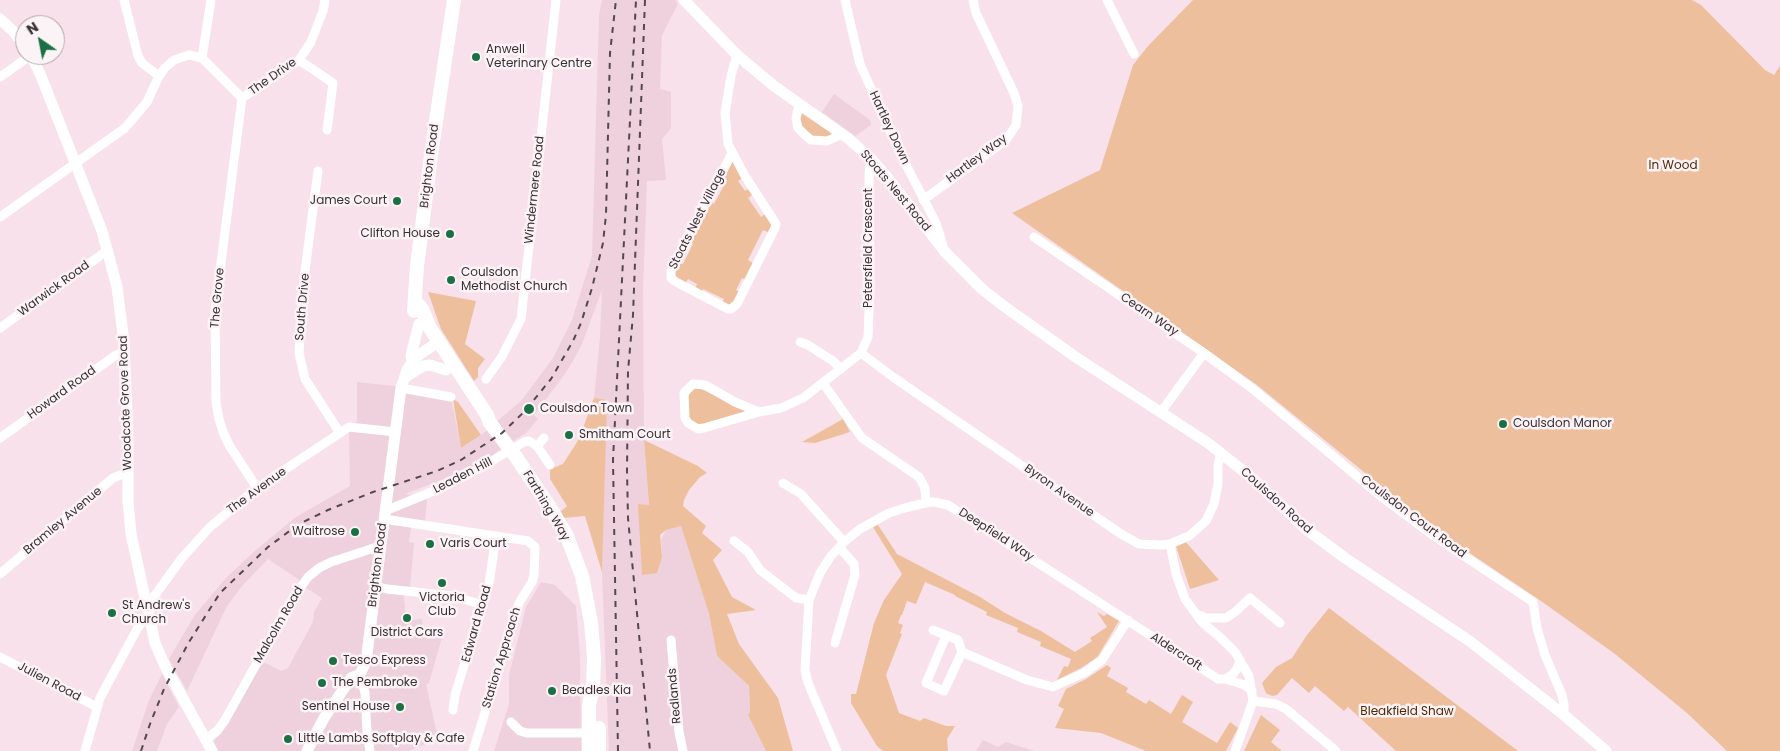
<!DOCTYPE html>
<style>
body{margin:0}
#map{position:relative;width:1780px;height:751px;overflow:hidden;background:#f8e1ea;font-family:Poppins,sans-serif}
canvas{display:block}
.north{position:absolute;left:15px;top:15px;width:50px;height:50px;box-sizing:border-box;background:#fcf3f6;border:1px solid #aea5a8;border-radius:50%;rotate:327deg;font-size:14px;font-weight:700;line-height:20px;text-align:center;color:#393034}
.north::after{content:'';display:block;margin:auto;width:18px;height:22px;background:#1a7043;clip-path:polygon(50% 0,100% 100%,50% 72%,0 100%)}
</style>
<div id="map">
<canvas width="1780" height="751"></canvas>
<div class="north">N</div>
</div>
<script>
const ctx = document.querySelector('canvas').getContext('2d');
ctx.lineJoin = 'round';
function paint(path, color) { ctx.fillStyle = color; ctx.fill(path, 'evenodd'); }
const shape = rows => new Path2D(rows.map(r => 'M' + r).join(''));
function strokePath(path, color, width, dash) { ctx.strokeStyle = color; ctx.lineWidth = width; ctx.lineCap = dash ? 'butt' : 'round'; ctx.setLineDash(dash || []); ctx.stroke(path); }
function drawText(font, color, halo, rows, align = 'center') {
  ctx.font = font + ' Poppins,sans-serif'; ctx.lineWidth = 5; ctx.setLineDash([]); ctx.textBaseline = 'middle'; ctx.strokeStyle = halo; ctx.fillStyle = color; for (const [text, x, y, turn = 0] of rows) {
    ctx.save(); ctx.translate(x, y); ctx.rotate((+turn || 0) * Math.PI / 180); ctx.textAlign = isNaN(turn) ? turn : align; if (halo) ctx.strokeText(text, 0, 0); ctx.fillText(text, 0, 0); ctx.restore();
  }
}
paint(shape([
 [602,0,675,0,678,4,662,35,660,89,671,92,671,128,662,139,666,180,647,181,643,289,644,440,649,505,638,504,662,557,661,540,666,530,681,526,709,614,717,656,749,686,750,712,748,715,766,751,609,751,602,572,606,401,594,398,600,337,602,290,582,344,574,359,565,374,534,415,538,419,526,433,502,448,480,465,405,494,427,499,425,522,411,528,409,542,414,543,410,587,404,595,405,612,411,616,411,620,422,619,423,629,444,630,429,683,426,684,438,739,409,751,218,751,213,742,222,732,261,661,281,671,288,668,313,622,314,612,322,598,306,588,298,579,268,559,243,585,227,606,187,691,169,659,194,616,226,578,256,550,296,517,350,486,349,432,357,421,357,382,450,392,461,448,481,435,522,400,553,358,572,320,592,256,599,16],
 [834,94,870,120,871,125,855,136,822,112],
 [541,582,555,585,576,606,580,656,581,751,494,751,509,704,509,675,526,607],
 [162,674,179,707,167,724,157,751,132,751,149,700],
 [983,740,998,747,1006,742,1034,751,976,751]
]), '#eed1dc');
paint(shape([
 [1193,0,1692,0,1701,5,1765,70,1774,75,1780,66,1780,751,1727,751,1687,713,1615,654,1541,601,1434,529,1257,385,1012,213,1100,170,1133,65,1148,46],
 [798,111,836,136,820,140,802,131],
 [732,153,745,176,738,181,745,191,752,187,756,192,748,198,761,217,769,212,774,219,772,234,763,230,748,260,756,265,748,282,742,278,736,290,742,294,734,307,721,305,724,299,703,289,700,295,694,291,697,284,688,279,684,286,671,278,675,264,683,264,693,244,688,238,708,201,714,204,727,180,720,177],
 [428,292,476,301,465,344,485,359,478,368,478,377,474,381,441,329],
 [697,387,745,410,746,411,700,425,689,420,687,401,690,390],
 [594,398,607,400,602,572,585,516,563,518,560,512,567,506,550,479,550,469,563,464,579,439],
 [453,399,458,402,481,435,461,448],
 [843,419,850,432,815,443,802,442],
 [644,440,698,466,707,473,700,477,689,490,684,500,683,506,706,526,702,533,722,550,713,560,732,597,756,610,727,614,739,644,778,698,793,751,766,751,748,715,750,712,749,686,717,656,709,614,681,526,666,530,660,535,662,557,657,573,642,575,638,504,649,505],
 [878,525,897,554,980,597,1005,613,1041,631,1075,652,1092,641,1090,638,1107,627,1097,612,1104,616,1107,614,1119,621,1098,656,1093,660,1081,668,1057,680,1064,666,1068,667,1071,659,1040,646,1041,642,1017,632,1018,628,986,615,987,612,955,596,955,595,925,582,916,604,907,601,902,615,901,615,898,623,903,625,900,633,902,634,886,675,899,713,920,721,924,718,946,726,955,726,947,739,948,751,883,751,877,746,851,703,851,694,856,694,874,623,884,600,902,574,873,527],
 [1185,541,1219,580,1190,589,1176,546],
 [1329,608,1518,751,1396,751,1348,707,1344,711,1315,686,1309,693,1292,678,1277,695,1272,696,1266,693,1262,683,1276,667,1292,658,1307,635],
 [1107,665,1111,668,1107,676,1128,688,1126,692,1146,704,1149,700,1171,714,1182,695,1193,702,1182,722,1217,743,1230,722,1238,728,1226,751,1146,751,1101,733,1055,728,1064,709,1058,706,1066,689,1086,679],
 [1261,715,1280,730,1271,742,1282,751,1244,751]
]), '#eebf9c');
strokePath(shape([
 [124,0,138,56,142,63,159,76],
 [845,0,860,64,898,149,936,223,944,249],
 [1107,0,1134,54],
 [202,58,211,0],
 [299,60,333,83,327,130],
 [0,77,31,55],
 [242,98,215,310,216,402,219,419,223,432,229,445,257,488],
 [242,98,299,60,311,42,323,11,325,0],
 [799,104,796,119,798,128,804,134,811,140,827,141,843,134],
 [732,153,671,271,671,278,676,282,728,309,731,309,737,304,775,228,776,224,745,176,728,144,725,113,731,76,737,55],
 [318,171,302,294,299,353,305,379,340,433],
 [923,200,1006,140,1016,125,1018,106,1014,93,976,13,973,0],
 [0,217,125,128,147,102,159,76,165,68,174,60,189,55,202,58,242,98],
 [1034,237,1204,353,1253,389,1383,498,1431,534,1533,602,1537,628,1545,655,1562,695,1564,704,1564,715],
 [0,328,108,250],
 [800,342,808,345,833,361,841,369],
 [861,353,893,377,1121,534,1139,544,1161,545,1170,544,1189,536,1206,521,1214,504,1218,484,1218,465,1221,452],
 [486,379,501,358,521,319,556,0],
 [823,383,862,438,919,477,925,488,926,503],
 [401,388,451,397],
 [759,412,735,402,705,385,693,384,684,393,685,418,688,423,698,429,704,428,759,412,781,408,803,398,861,353,868,337,870,285,869,174,871,159],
 [1161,412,1204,353],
 [0,438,116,355,125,352],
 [537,446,544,438],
 [783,483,801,494,844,542],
 [385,511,441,488,480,468,524,442,529,441,537,446,550,465],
 [384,519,528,541,535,547,534,575,532,582,519,603,473,751],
 [734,541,748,552,760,570,796,598,809,600],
 [1170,544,1176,574,1185,599,1202,622,1222,639,1235,652,1249,676,1253,701,1235,751],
 [0,574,113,478,128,472],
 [375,586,387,589,453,596,483,605],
 [147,606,182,558,210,527,257,488,349,427,396,432],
 [1197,614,1206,618,1226,618,1235,612,1250,598,1280,623],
 [933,630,958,640,962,652],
 [946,636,926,683,944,691,962,652,1027,680,1053,687,1084,673,1102,660,1128,620],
 [671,640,679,732,683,751],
 [835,643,855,575,854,564,839,547],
 [0,657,97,707],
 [360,674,365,693,367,732,370,751],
 [1225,679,1233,674,1237,669,1240,660],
 [1253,701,1276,704,1286,709,1336,751],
 [453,710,455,695,489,584,496,536],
 [511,722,520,731,527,733,592,733],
 [206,739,217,731,225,720,292,600,308,577,319,568,331,562,380,546],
 [85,751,100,698,107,685,137,629,144,620,149,618],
 [837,751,808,683,805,670,809,600,820,573,831,556,844,542,860,529,889,513,908,507,926,503,934,502,948,505,1218,679,1225,679,1242,684,1252,690]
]), '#fff', 9);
strokePath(shape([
 [684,0,737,55,774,86,849,139,871,159,888,178,945,252,982,289,1005,307,1077,358,1208,443,1252,478,1306,529,1345,558,1471,642,1564,715,1606,751],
 [0,19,13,31,25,46],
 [31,55,41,76,102,231,117,287,124,342,128,438,128,501,131,534,155,643,165,666,212,751],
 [412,362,411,355,419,324],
 [406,377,423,366,430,365,446,370],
 [307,751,324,718,351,678,360,674,365,664,367,654,401,388,407,370,416,357,438,342]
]), '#fff', 11);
strokePath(shape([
 [416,302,422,309,430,328,487,415,490,423,516,457,549,506,566,534,582,576,591,622,594,658,593,688,589,705,589,751],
 [414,311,417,266,432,148,454,0],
 [599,728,599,751]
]), '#fff', 14);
strokePath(shape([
 [645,0,633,315,628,371,627,471,628,518,650,751],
 [141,751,150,724,164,689,189,642,220,593,268,547,299,524,328,510,373,492,437,471,461,460,502,433,524,412,551,379,573,341,581,323,592,288,603,243,606,215,610,53,616,0],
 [618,751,613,460,636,0]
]), '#53484d', 2, [6, 6]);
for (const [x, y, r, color] of [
 [476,57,5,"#1a7043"],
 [397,201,5,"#1a7043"],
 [450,234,5,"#1a7043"],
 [451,280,5,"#1a7043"],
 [529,409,6,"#1a7043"],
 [1503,424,5,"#1a7043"],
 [569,435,5,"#1a7043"],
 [355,532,5,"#1a7043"],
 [430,544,5,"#1a7043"],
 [442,583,5,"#1a7043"],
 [112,613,5,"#1a7043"],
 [407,618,5,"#1a7043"],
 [333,661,5,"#1a7043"],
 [322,683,5,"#1a7043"],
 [552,691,5,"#1a7043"],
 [400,707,5,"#1a7043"],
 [288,739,5,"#1a7043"]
]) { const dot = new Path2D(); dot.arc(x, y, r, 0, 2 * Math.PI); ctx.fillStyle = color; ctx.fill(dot); strokePath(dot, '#fcf3f6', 2); }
drawText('12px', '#393034', '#fcf3f6', [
 ["Anwell",486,50],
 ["Veterinary Centre",486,64],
 ["James Court",387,201,"right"],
 ["Clifton House",440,234,"right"],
 ["Coulsdon",461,273],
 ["Methodist Church",461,287],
 ["Coulsdon Town",540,409],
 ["Coulsdon Manor",1513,424],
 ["Smitham Court",579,435],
 ["Waitrose",345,532,"right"],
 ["Varis Court",440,544],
 ["Victoria",442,598,"center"],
 ["Club",442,612,"center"],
 ["St Andrew's",122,606],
 ["Church",122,620],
 ["District Cars",407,633,"center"],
 ["Tesco Express",343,661],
 ["The Pembroke",332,683],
 ["Beadles Kia",562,691],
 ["Sentinel House",390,707,"right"],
 ["Little Lambs Softplay & Cafe",298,739]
], 'left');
drawText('12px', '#393034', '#fcf3f6', [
 ["The Drive",273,77,-35],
 ["Hartley Down",889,128,65],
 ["Hartley Way",977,159,-37],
 ["Brighton Road",430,166,-83],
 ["Windermere Road",535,190,-84],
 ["Stoats Nest Road",895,191,50],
 ["Stoats Nest Village",698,219,-63],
 ["Petersfield Crescent",869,248,-90],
 ["Warwick Road",54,289,-36],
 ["The Grove",218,298,-85],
 ["South Drive",303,307,-85],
 ["Cearn Way",1149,315,34],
 ["Howard Road",62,393,-36],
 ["Woodcote Grove Road",126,403,-92],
 ["Leaden Hill",463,476,-27],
 ["The Avenue",257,491,-36],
 ["Byron Avenue",1059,491,35],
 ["Coulsdon Road",1276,501,42],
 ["Farthing Way",546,506,59],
 ["Coulsdon Court Road",1413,517,37],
 ["Bramley Avenue",63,521,-40],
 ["Deepfield Way",996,535,33],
 ["Brighton Road",378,565,-83],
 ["Edward Road",477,624,-74],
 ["Malcolm Road",279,625,-60],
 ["Aldercroft",1176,652,33],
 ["Station Approach",502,658,-73],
 ["Julien Road",49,682,28],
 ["Redlands",675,696,-95]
]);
drawText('12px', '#4f2805', '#fcf3f6', [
 ["In Wood",1673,166],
 ["Bleakfield Shaw",1407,712]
]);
</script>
